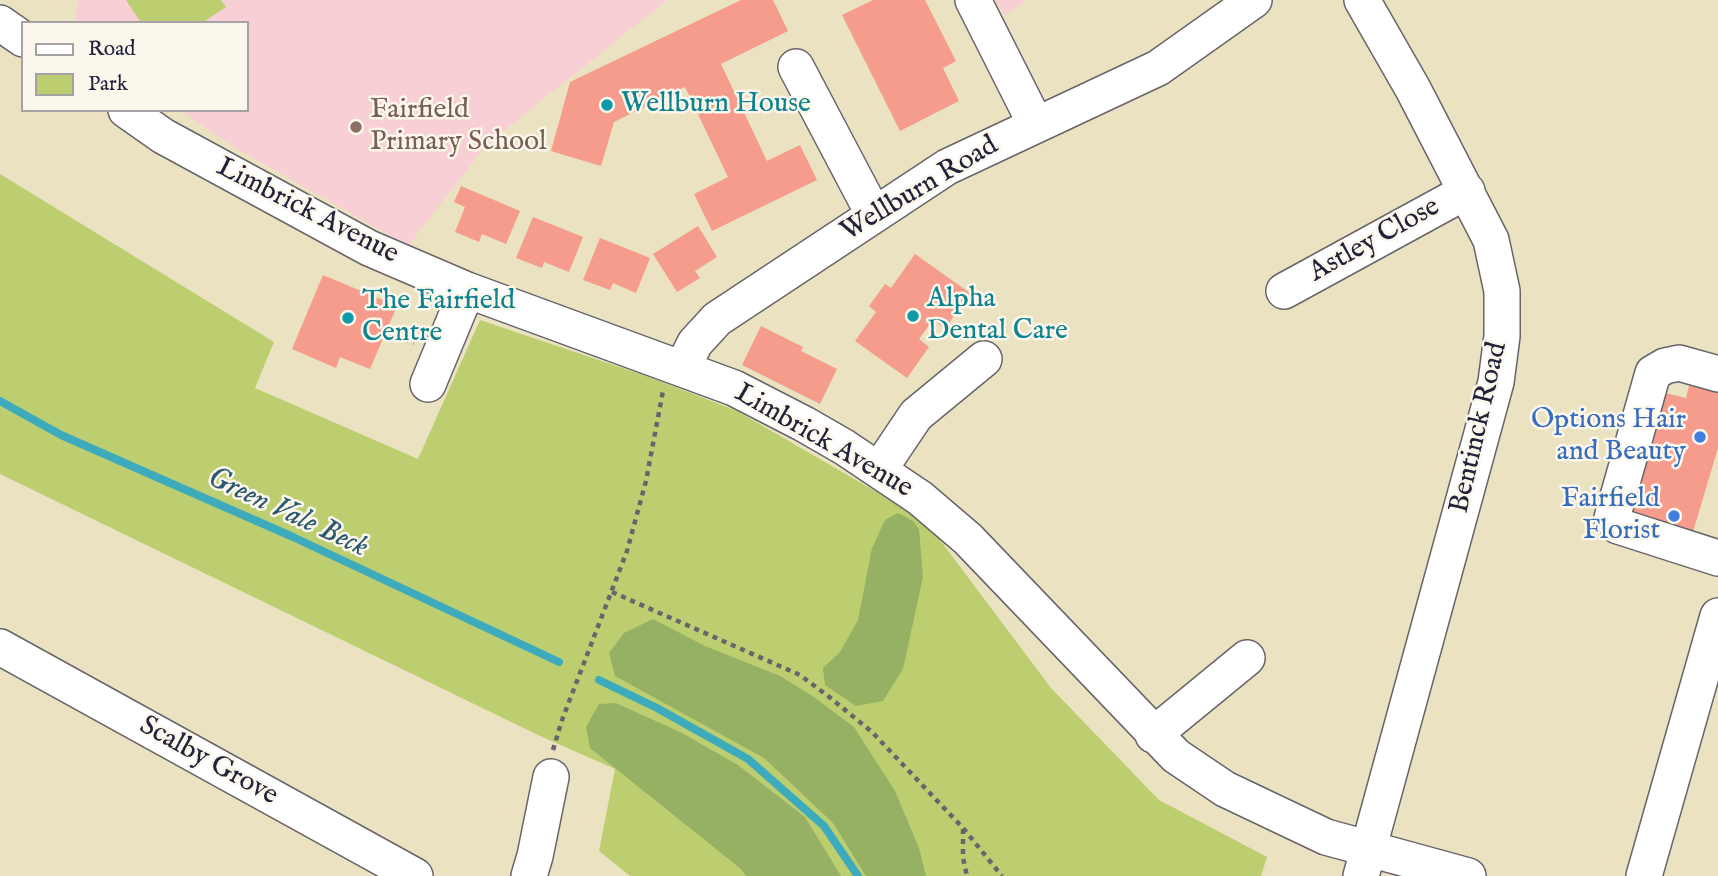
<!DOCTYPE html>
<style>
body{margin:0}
#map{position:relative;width:1718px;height:876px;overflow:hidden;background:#eae2c0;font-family:"IM FELL English",serif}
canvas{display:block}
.legend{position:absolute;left:21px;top:21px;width:228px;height:91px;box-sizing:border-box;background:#fbf7ec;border:2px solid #a4a2a5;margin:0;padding:9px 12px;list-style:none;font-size:21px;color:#22223b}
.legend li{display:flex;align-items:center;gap:14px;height:35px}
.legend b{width:35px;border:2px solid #a4a2a5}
</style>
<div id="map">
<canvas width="1718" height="876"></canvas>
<ul class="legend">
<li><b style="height:9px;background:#fff"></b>Road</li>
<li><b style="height:19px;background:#bdce71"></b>Park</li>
</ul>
</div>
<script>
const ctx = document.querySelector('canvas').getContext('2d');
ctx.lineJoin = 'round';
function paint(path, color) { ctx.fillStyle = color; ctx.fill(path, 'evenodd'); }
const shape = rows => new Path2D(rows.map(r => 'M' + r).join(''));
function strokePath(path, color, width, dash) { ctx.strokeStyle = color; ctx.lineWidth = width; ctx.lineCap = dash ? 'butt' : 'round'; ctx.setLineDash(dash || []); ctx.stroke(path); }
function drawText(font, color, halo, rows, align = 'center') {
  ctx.font = font + ' "IM FELL English",serif'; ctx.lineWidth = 5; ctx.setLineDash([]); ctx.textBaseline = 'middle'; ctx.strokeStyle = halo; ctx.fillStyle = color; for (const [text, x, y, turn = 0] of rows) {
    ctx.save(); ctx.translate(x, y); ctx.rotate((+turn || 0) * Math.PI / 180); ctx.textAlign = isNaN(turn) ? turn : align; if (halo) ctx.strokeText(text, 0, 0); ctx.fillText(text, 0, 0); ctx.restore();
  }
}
paint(shape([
 [78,0,667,0,487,144,408,246,232,146,179,110,247,110,247,23,74,23],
 [995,0,1026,0,1005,16]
]), '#f7cfd5');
paint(shape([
 [126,0,221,0,226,7,202,23,141,23],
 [0,174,274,342,255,388,418,459,480,320,649,377,737,411,925,520,1051,688,1159,800,1267,857,1261,876,630,876,599,851,615,769,538,735,0,474]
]), '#bdce71');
paint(shape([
 [898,513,913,521,919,529,923,577,903,669,883,701,856,706,825,685,823,668,840,652,858,620,872,548,885,520],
 [653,619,705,646,780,676,811,695,854,727,895,791,919,848,926,876,866,876,833,823,764,758,615,676,609,653,624,633],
 [616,703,682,733,738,765,805,817,841,876,746,876,741,869,590,748,586,727,599,704]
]), '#96b163');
strokePath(shape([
 [0,401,61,435,293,537,559,662],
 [599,680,657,708,748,759,824,826,858,876]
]), '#3dabbc', 8);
paint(shape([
 [741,0,773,0,788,31,721,64,767,161,800,145,817,180,712,231,694,194,728,177,685,87,614,122,601,166,551,151,570,82],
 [873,0,925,0,956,61,943,68,959,101,900,131,842,15],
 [461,186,520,211,506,244,482,234,479,242,455,232,465,207,454,202],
 [533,217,583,237,569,272,544,262,542,268,516,258],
 [698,226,717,257,695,271,700,278,677,292,653,254],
 [600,238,650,258,636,293,613,283,610,290,583,280],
 [915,254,970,293,945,329,933,320,919,339,929,347,907,378,855,341,876,312,869,306,885,284,891,288],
 [323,275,397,306,370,369,340,357,336,368,292,349],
 [761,326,803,347,801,351,837,369,820,404,742,365],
 [1692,374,1718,381,1718,448,1690,542,1623,521,1661,392,1686,398]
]), '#f59c8c');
const minor = shape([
 [973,0,1036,125],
 [0,23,23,39],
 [796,67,874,215],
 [126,110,163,136,369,248,467,290,734,388,804,424,844,447,920,498,968,539,1176,756,1225,789,1326,837,1468,876],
 [1284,291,1467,191],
 [682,369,695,343,717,319,947,167,1158,68,1254,0],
 [1718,374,1679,363,1665,366,1653,373,1612,518,1618,526,1718,558],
 [428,384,467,290],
 [879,470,916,415,984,359],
 [0,647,415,876],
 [1153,735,1247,658],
 [529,876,535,856,551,777],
 [1361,876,1496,382,1502,336,1502,291,1491,240,1413,89,1362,0],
 [1644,876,1718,616]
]);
strokePath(minor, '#68656a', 38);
strokePath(shape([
 [386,331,414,343],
 [612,592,800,675,828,696,872,732,963,828,1002,876],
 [553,750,562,720,627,551,646,481,663,391],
 [963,829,963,858,967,876]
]), '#68656a', 4.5, [5, 5]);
strokePath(minor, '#fff', 35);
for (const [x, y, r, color] of [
 [607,105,7,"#0f9aa8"],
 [356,127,7,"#8d6e63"],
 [913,316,7,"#0f9aa8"],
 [348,318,7,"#0f9aa8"],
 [1700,437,7,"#3f7fe0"],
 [1674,516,7,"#3f7fe0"]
]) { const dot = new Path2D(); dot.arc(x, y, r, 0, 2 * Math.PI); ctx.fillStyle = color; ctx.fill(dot); strokePath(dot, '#fbf7ec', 2.5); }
drawText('28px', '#0d838f', '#fbf7ec', [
 ["Wellburn House",621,105],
 ["Alpha",927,300],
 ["Dental Care",927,332],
 ["The Fairfield",362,302],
 ["Centre",362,334]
], 'left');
drawText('28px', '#785e54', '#fbf7ec', [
 ["Fairfield",370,111],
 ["Primary School",370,143]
], 'left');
drawText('28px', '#22223b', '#fbf7ec', [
 ["Wellburn Road",920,190,-31],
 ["Limbrick Avenue",307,212,27],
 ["Astley Close",1375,241,-29],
 ["Bentinck Road",1480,428,-77],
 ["Limbrick Avenue",823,442,30],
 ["Scalby Grove",208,762,29]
]);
drawText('28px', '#366cbe', '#fbf7ec', [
 ["Options Hair",1686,421],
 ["and Beauty",1686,453],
 ["Fairfield",1660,500],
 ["Florist",1660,532]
], 'right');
drawText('italic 30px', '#2d596f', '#fbf7ec', [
 ["Green Vale Beck",287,514,25]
]);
</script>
